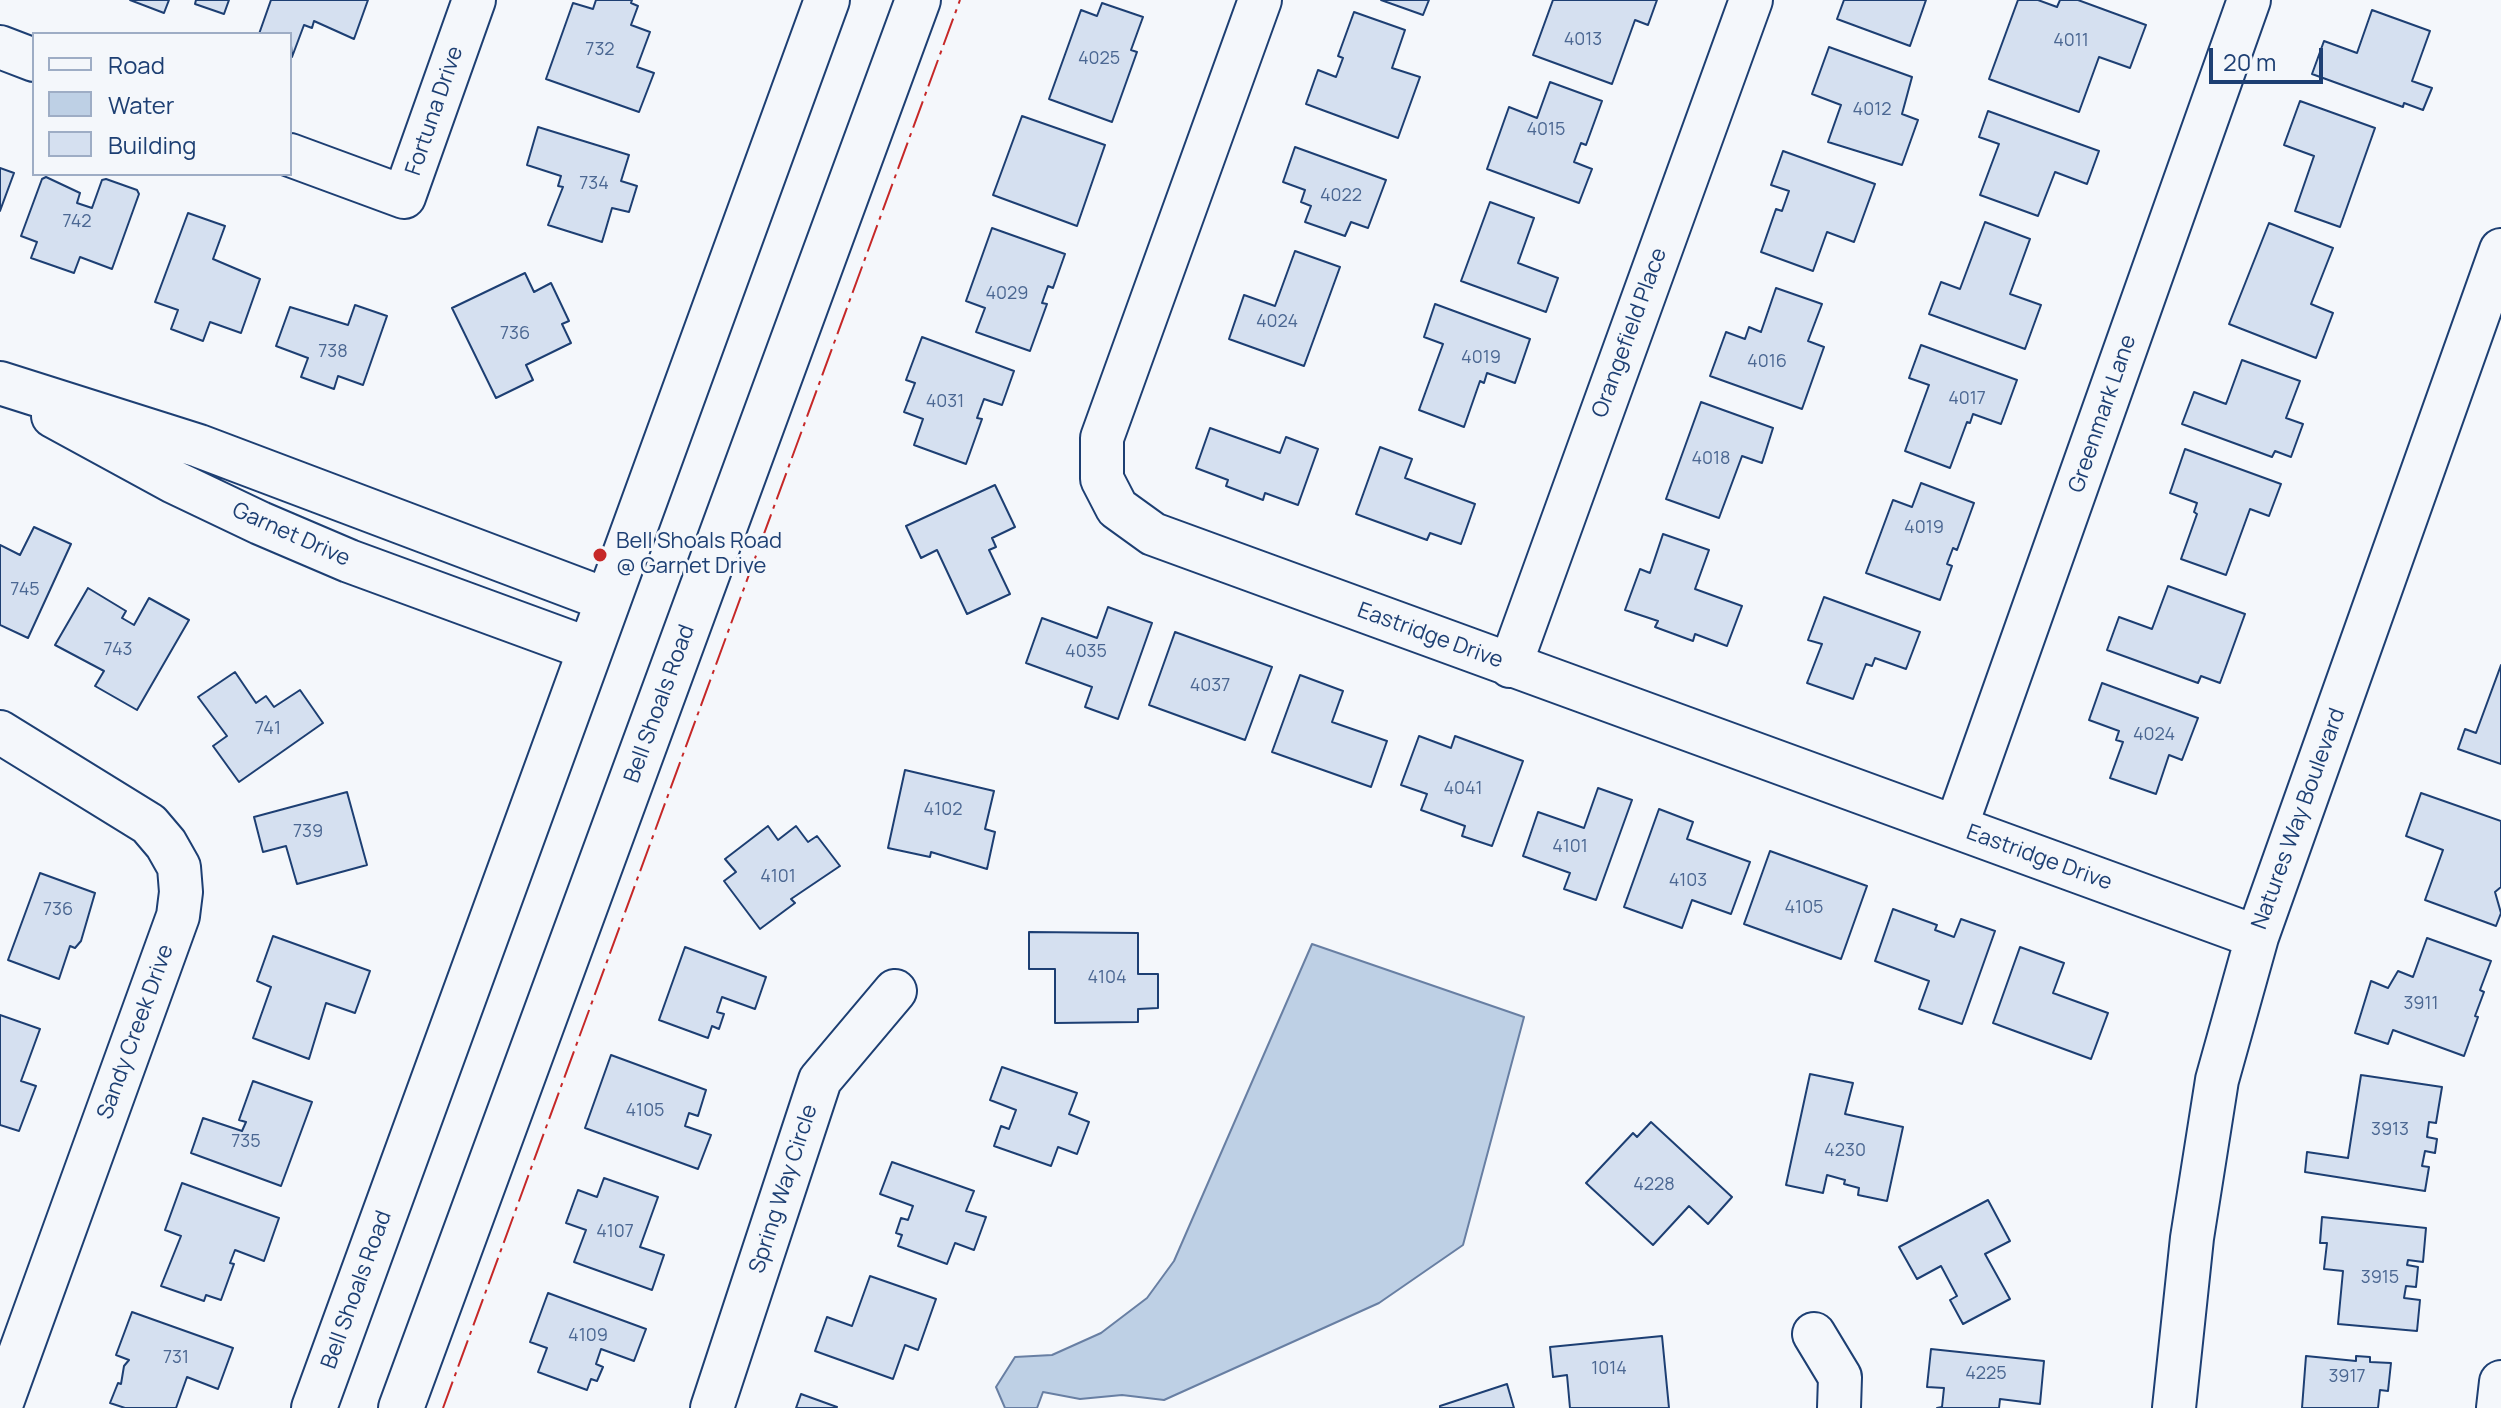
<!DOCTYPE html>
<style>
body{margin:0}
#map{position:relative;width:2501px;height:1408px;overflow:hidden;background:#f4f7fb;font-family:Manrope,sans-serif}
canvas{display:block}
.legend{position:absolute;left:32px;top:32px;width:260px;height:144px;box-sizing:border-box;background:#f4f7fb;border:2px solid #9eadc5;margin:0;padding:10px 14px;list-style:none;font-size:24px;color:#1d3f73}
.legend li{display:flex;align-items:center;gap:16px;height:40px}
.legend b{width:40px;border:2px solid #9eadc5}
.scale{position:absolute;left:2209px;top:48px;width:114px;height:36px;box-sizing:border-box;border:4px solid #1d3f73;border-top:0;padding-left:10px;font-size:24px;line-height:28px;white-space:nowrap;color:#1d3f73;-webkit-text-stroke:6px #f4f7fb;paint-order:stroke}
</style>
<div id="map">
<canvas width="2501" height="1408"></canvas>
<ul class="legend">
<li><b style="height:10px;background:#f4f7fb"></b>Road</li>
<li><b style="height:22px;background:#bed0e5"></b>Water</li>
<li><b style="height:22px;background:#d5e0f0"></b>Building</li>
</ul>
<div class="scale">20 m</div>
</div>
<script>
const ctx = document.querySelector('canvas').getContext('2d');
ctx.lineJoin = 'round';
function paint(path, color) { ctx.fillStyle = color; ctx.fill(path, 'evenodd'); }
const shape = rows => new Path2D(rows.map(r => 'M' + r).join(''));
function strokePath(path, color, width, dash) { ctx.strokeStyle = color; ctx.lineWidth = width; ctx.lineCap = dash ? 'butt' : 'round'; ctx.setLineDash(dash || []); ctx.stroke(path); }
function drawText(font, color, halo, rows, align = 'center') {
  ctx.font = font + ' Manrope,sans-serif'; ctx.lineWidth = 6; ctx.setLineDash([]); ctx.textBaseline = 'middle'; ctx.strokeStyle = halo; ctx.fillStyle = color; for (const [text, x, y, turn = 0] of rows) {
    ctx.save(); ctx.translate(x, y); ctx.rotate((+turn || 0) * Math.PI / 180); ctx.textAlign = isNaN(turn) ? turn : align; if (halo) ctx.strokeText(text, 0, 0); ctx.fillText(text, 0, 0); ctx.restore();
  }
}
const water = shape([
 [1312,944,1524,1017,1463,1245,1379,1303,1164,1400,1122,1395,1080,1399,1043,1392,1037,1408,1005,1408,996,1387,1015,1357,1052,1355,1101,1333,1147,1298,1174,1261,1312,944]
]);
paint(water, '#bed0e5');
strokePath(water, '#687fa3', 2);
const building = shape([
 [130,0,169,0,164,13,130,0],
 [196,0,229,0,224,14,195,4,196,0],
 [271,0,368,0,354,39,314,21,312,28,304,25,292,57,290,34,259,34,271,0],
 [596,0,632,0,631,3,638,6,631,25,650,32,637,67,654,73,639,112,546,79,573,3,593,9,596,0],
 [1381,0,1429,0,1423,15,1381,0],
 [1553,0,1657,0,1648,25,1635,20,1612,84,1533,55,1553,0],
 [1844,0,1926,0,1910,46,1837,19,1844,0],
 [2018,0,2038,0,2057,7,2060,0,2078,0,2146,25,2130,68,2099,57,2079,112,1989,79,2018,0],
 [1102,3,1143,17,1131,50,1137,52,1112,122,1049,99,1081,10,1097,16,1102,3],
 [2372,10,2430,31,2412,81,2432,88,2423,110,2404,103,2403,107,2312,74,2324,41,2357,53,2372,10],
 [1354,12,1405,30,1392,68,1420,77,1398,138,1306,104,1318,70,1336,77,1343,58,1338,56,1354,12],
 [1829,47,1912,77,1902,114,1918,120,1902,165,1828,142,1841,105,1812,94,1829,47],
 [1550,82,1602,101,1586,145,1581,143,1574,162,1592,169,1579,203,1487,169,1509,107,1537,118,1550,82],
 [2300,101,2375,128,2340,227,2295,211,2314,156,2284,145,2300,101],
 [1988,111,2099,151,2087,184,2055,172,2038,216,1980,195,1999,144,1979,137,1988,111],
 [1022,116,1105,145,1077,226,993,195,1022,116],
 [538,127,629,155,621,181,637,186,629,212,612,208,602,242,548,225,563,187,558,186,561,176,527,165,538,127],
 [1295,147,1386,180,1368,228,1351,222,1345,236,1305,222,1311,206,1301,202,1305,190,1283,182,1295,147],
 [1783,151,1875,184,1854,242,1827,232,1813,271,1761,252,1776,209,1782,211,1789,191,1771,185,1783,151],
 [0,168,14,173,0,211,0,168],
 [46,177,80,193,77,203,92,208,102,180,106,179,137,190,139,194,112,269,80,257,74,273,31,258,37,242,21,236,42,179,46,177],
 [1490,202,1534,218,1518,263,1558,278,1546,312,1461,281,1490,202],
 [188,213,225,226,213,259,260,279,241,333,210,322,203,341,171,329,178,310,155,302,188,213],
 [1985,222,2030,239,2010,294,2041,305,2025,349,1929,314,1941,282,1960,289,1985,222],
 [2269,223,2333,248,2311,304,2333,313,2316,358,2229,324,2269,223],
 [992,228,1065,254,1053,288,1048,286,1042,303,1047,304,1030,351,976,332,985,308,966,301,992,228],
 [1295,251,1340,267,1304,366,1229,339,1244,295,1275,306,1295,251],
 [525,273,534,292,551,283,569,321,562,324,571,343,526,365,533,380,496,398,452,308,525,273],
 [1776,288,1822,304,1808,341,1824,347,1802,409,1710,376,1726,332,1745,339,1749,327,1761,332,1776,288],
 [1435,304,1530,339,1515,383,1487,373,1484,383,1480,381,1464,427,1419,410,1443,344,1424,337,1435,304],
 [355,305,387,316,363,385,338,376,334,389,301,377,308,358,276,346,290,307,348,325,355,305],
 [922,337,1014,371,1002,405,984,399,977,418,982,419,966,464,914,445,923,419,904,412,915,383,906,380,922,337],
 [1921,345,2017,380,2001,424,1973,414,1970,423,1967,422,1950,468,1905,451,1929,385,1909,378,1921,345],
 [2242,360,2300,381,2286,418,2303,424,2291,457,2275,451,2272,457,2182,424,2194,392,2226,404,2242,360],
 [1701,402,1773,428,1762,463,1742,456,1719,518,1666,499,1701,402],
 [1210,428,1280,453,1286,437,1318,449,1298,505,1265,493,1263,500,1226,486,1228,480,1196,468,1210,428],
 [1380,447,1412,459,1405,478,1475,504,1461,544,1430,533,1427,540,1356,514,1380,447],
 [2185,449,2281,484,2269,516,2250,509,2226,575,2181,559,2197,514,2194,512,2197,503,2170,493,2185,449],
 [1921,483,1974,503,1957,550,1953,548,1947,564,1952,566,1940,600,1866,573,1893,500,1912,507,1921,483],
 [995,485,1015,527,992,538,996,547,989,550,1010,594,967,614,937,550,921,558,906,526,995,485],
 [34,527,71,544,28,638,0,625,0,545,20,555,34,527],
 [1663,534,1709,550,1695,589,1742,606,1727,646,1695,634,1693,641,1655,627,1658,621,1625,610,1640,569,1650,573,1663,534],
 [2168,586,2245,614,2220,683,2201,676,2198,683,2107,650,2119,617,2152,629,2168,586],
 [88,588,126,611,122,618,134,625,149,598,189,620,137,710,95,686,104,671,55,645,88,588],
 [1824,597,1920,632,1906,669,1875,658,1872,666,1866,664,1853,699,1807,683,1822,644,1808,640,1824,597],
 [1108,607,1152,623,1118,719,1085,707,1092,687,1026,663,1042,618,1097,638,1108,607],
 [1175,632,1272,667,1245,740,1149,705,1175,632],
 [2501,665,2501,764,2458,749,2465,729,2476,733,2501,665],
 [235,672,256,703,266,696,274,707,300,690,323,723,239,782,213,746,227,736,198,697,235,672],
 [1300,675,1343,691,1332,722,1387,741,1371,787,1272,752,1300,675],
 [2102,683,2198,718,2182,760,2169,755,2156,794,2110,778,2123,742,2116,740,2119,731,2089,720,2102,683],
 [1419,736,1451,748,1455,736,1523,761,1492,846,1462,836,1465,826,1421,810,1427,794,1401,785,1419,736],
 [905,770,994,791,985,829,995,832,987,869,931,852,930,857,888,848,905,770],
 [1598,788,1632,800,1596,900,1564,889,1570,873,1523,856,1538,812,1584,828,1598,788],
 [347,792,367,865,297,884,286,846,263,852,254,817,347,792],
 [2421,793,2501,821,2501,887,2495,892,2501,913,2496,926,2425,900,2443,850,2406,836,2421,793],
 [1659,809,1693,822,1687,839,1750,862,1731,914,1692,900,1682,928,1624,907,1659,809],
 [768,826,778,840,796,826,808,842,817,836,840,866,791,899,795,903,760,929,724,881,736,872,725,859,768,826],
 [1770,851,1867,886,1841,959,1744,924,1770,851],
 [40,873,95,893,81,941,75,948,70,946,59,979,8,960,40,873],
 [1893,909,1937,925,1935,930,1954,937,1961,919,1995,931,1962,1024,1919,1009,1929,981,1875,961,1893,909],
 [1029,932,1138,933,1138,974,1158,974,1158,1008,1138,1009,1138,1022,1055,1023,1055,969,1029,969,1029,932],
 [273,936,370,971,355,1013,326,1003,309,1059,253,1038,271,987,257,981,273,936],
 [2427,938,2491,961,2480,990,2484,992,2475,1016,2478,1017,2464,1056,2393,1030,2388,1044,2355,1033,2371,981,2388,988,2398,971,2413,977,2427,938],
 [685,947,766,977,755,1009,722,997,717,1012,724,1014,719,1029,712,1026,708,1038,659,1020,685,947],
 [2020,947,2064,963,2053,993,2108,1013,2091,1059,1993,1023,2020,947],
 [0,1015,40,1029,21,1081,36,1086,19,1131,0,1125,0,1015],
 [611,1055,706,1090,698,1116,689,1113,685,1126,711,1135,698,1169,585,1128,611,1055],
 [1002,1067,1077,1093,1069,1114,1089,1122,1077,1154,1058,1147,1051,1166,994,1146,1001,1126,1009,1129,1016,1110,990,1100,1002,1067],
 [1810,1074,1853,1083,1845,1114,1903,1127,1887,1201,1858,1195,1859,1188,1844,1184,1845,1180,1827,1175,1823,1193,1786,1185,1810,1074],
 [2361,1075,2442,1087,2436,1123,2429,1122,2427,1137,2437,1139,2435,1153,2425,1151,2422,1166,2429,1167,2425,1191,2305,1172,2307,1152,2348,1158,2361,1075],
 [253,1081,312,1102,281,1186,191,1153,203,1118,242,1131,246,1122,239,1120,253,1081],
 [1651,1122,1732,1197,1708,1224,1689,1206,1653,1245,1586,1183,1633,1133,1637,1137,1651,1122],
 [892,1162,974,1191,966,1211,986,1217,974,1250,955,1243,947,1264,898,1246,902,1235,896,1233,901,1218,908,1220,913,1206,880,1194,892,1162],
 [604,1178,658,1197,640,1247,664,1255,652,1290,574,1262,586,1230,566,1223,578,1190,597,1197,604,1178],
 [182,1183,279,1218,264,1261,235,1250,230,1263,234,1264,221,1300,206,1295,204,1301,161,1286,181,1236,165,1230,182,1183],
 [1988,1200,2010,1241,1985,1254,2010,1299,1963,1324,1950,1300,1957,1296,1941,1266,1917,1279,1899,1247,1988,1200],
 [2322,1217,2426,1228,2423,1262,2408,1260,2407,1265,2418,1267,2416,1287,2406,1286,2404,1298,2420,1300,2417,1331,2338,1324,2343,1271,2324,1269,2327,1243,2320,1243,2322,1217],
 [870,1276,936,1299,918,1350,905,1345,893,1379,815,1351,827,1317,852,1326,870,1276],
 [548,1293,646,1329,634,1361,601,1349,596,1364,603,1367,597,1381,591,1379,587,1390,538,1372,547,1348,530,1342,548,1293],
 [132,1312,233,1348,218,1389,187,1377,176,1408,125,1408,110,1403,118,1383,121,1384,124,1366,129,1360,116,1355,132,1312],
 [1662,1336,1669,1408,1570,1408,1567,1375,1553,1377,1550,1347,1662,1336],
 [1931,1349,2044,1361,2040,1404,2000,1399,1999,1408,1937,1408,1942,1407,1944,1388,1927,1387,1931,1349],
 [2306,1356,2356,1361,2356,1356,2370,1357,2370,1362,2391,1363,2388,1391,2380,1390,2378,1408,2302,1408,2306,1356],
 [1507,1384,1514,1408,1440,1408,1440,1406,1507,1384],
 [801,1394,837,1407,836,1408,796,1408,801,1394]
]);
paint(building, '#d5e0f0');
strokePath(building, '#1d3f73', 2);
const minor = shape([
 [1260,0,1102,438,1102,479,1117,508,1153,534,2257,937],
 [0,47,34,60],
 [290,155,404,197,474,0],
 [0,383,199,446,607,600],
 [53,416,174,482,260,523,349,561,589,649],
 [1510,666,1751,0],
 [0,732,149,824,166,844,179,867,181,892,178,916,0,1408],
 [1956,827,2249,0],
 [1814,1334,1840,1377,1839,1408],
 [712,1408,820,1080,895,991],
 [2174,1408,2192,1238,2217,1080,2257,937,2501,250],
 [2498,1408,2501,1382]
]);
const major = shape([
 [314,1408,827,0],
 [401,1408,918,0]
]);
strokePath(minor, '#1d3f73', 46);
strokePath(major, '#1d3f73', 48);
strokePath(minor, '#f4f7fb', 42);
strokePath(major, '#f4f7fb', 44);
strokePath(shape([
 [443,1408,960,0]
]), '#c62828', 2, [28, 6, 4, 6]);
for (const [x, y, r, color] of [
 [600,555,8,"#c62828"]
]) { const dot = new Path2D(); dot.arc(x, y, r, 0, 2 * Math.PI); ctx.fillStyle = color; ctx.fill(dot); strokePath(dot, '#f4f7fb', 3); }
drawText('18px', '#4b6792', null, [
 ["4013",1583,40],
 ["4011",2071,41],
 ["732",600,50],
 ["4025",1099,59],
 ["4012",1872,110],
 ["4015",1546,130],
 ["734",594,184],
 ["4022",1341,196],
 ["742",77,222],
 ["4029",1007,294],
 ["4024",1277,322],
 ["736",515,334],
 ["738",333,352],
 ["4019",1481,358],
 ["4016",1767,362],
 ["4017",1967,399],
 ["4031",945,402],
 ["4018",1711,459],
 ["4019",1924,528],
 ["745",25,590],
 ["743",118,650],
 ["4035",1086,652],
 ["4037",1210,686],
 ["741",268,729],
 ["4024",2154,735],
 ["4041",1463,789],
 ["4102",943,810],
 ["739",308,832],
 ["4101",1570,847],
 ["4101",778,877],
 ["4103",1688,881],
 ["4105",1804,908],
 ["736",58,910],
 ["4104",1107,978],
 ["3911",2421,1004],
 ["4105",645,1111],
 ["3913",2390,1130],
 ["735",246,1142],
 ["4230",1845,1151],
 ["4228",1654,1185],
 ["4107",615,1232],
 ["3915",2380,1278],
 ["4109",588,1336],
 ["731",176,1358],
 ["1014",1609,1369],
 ["4225",1986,1374],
 ["3917",2347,1377]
]);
drawText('22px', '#1d3f73', '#f4f7fb', [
 ["Fortuna Drive",435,111,-71],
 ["Orangefield Place",1630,333,-70],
 ["Greenmark Lane",2103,414,-71],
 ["Garnet Drive",291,535,24],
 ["Eastridge Drive",1430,636,20],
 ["Bell Shoals Road",660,704,-70],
 ["Natures Way Boulevard",2299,819,-70],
 ["Eastridge Drive",2039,858,20],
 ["Sandy Creek Drive",136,1032,-70],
 ["Spring Way Circle",784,1189,-72],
 ["Bell Shoals Road",357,1290,-70]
]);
drawText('22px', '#1d3f73', '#f4f7fb', [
 ["Bell Shoals Road",616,542],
 ["@ Garnet Drive",616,567]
], 'left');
</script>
